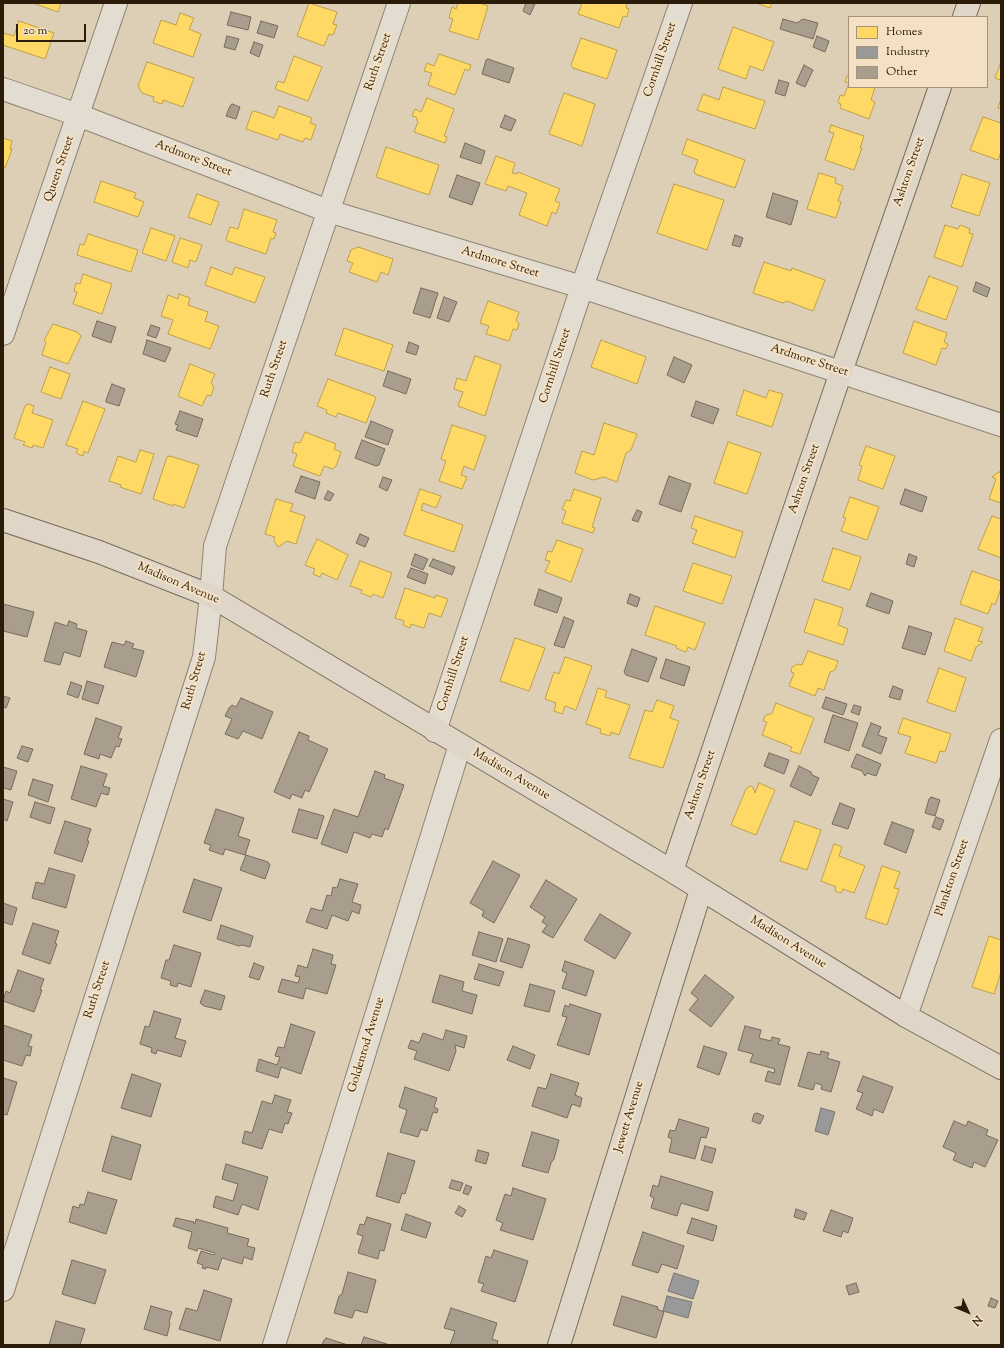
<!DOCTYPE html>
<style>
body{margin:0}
#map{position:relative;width:1004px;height:1348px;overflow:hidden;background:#ddceb6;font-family:"Sorts Mill Goudy",serif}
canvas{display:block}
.frame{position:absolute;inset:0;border:4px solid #2b1c09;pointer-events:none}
.legend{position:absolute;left:848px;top:16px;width:140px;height:72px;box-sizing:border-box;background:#f4e1c4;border:1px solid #a49279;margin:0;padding:5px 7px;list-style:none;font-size:12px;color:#2b1c09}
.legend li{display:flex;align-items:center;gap:8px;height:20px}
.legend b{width:20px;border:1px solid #a49279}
.north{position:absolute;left:948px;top:1292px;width:40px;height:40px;-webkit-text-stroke:3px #f4e1c4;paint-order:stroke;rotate:134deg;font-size:11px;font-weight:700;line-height:16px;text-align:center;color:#2b1c09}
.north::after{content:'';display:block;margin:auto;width:14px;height:18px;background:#2b1c09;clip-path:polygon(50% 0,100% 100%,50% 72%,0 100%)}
.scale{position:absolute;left:16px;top:24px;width:70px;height:18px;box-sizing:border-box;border:2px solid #2b1c09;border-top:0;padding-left:5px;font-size:12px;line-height:14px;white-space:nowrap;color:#2b1c09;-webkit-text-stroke:3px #f4e1c4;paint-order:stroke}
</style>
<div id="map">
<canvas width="1004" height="1348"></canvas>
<div class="frame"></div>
<ul class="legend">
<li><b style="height:11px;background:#ffd966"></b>Homes</li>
<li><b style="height:11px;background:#999"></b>Industry</li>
<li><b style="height:11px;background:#a99e8d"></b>Other</li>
</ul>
<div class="north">N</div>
<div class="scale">20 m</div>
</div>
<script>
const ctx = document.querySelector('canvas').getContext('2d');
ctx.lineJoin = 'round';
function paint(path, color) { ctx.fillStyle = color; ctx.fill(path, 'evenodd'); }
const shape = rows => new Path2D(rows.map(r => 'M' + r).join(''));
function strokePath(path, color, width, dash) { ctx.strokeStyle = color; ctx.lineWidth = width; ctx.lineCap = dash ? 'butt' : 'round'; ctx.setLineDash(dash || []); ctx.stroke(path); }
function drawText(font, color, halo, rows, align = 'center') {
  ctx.font = font + ' "Sorts Mill Goudy",serif'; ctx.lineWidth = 4; ctx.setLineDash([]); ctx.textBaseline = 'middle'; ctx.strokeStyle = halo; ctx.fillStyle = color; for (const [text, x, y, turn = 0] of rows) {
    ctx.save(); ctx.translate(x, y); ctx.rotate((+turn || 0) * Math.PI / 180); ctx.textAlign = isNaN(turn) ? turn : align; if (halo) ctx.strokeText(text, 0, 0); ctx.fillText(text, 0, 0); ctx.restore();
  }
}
const homes = shape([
 [33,3,61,3,58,12,33,3],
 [309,3,337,12,333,24,337,25,333,35,329,34,324,46,297,36,309,3],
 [458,3,480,3,488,6,478,40,449,31,453,19,449,18,452,7,456,9,458,3],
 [582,3,627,3,626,8,629,9,627,17,623,16,619,28,578,14,582,3],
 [756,3,772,3,770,8,756,3],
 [180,13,194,18,189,29,201,34,193,57,153,43,161,20,176,25,180,13],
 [19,21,54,33,45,59,3,45,3,33,14,36,19,21],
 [733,27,774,42,763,71,750,66,746,79,718,69,733,27],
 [581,38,617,50,607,79,573,68,571,65,581,38],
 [439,54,471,65,469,71,465,69,455,95,428,85,432,73,424,71,427,63,434,66,439,54],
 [294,56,322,67,308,101,275,89,278,81,284,83,294,56],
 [147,62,194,78,183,107,163,100,162,104,153,101,154,97,142,93,138,86,147,62],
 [1001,62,1001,80,995,78,1001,62],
 [847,76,849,77,849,87,875,87,871,100,875,102,869,119,840,108,841,104,838,103,840,95,844,96,849,83,845,82,847,76],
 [723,87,765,101,755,129,697,110,703,94,719,100,723,87],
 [564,93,595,104,582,146,549,134,564,93],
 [427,98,454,109,444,136,447,137,445,143,414,132,418,122,416,117,412,116,415,109,421,112,427,98],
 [1001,99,1001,109,998,108,1001,99],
 [279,106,312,118,310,123,316,125,311,140,305,138,303,142,280,134,278,140,246,129,252,112,254,111,274,118,279,106],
 [983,117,1001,123,1001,152,998,160,970,150,983,117],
 [831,125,864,136,860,148,862,148,854,170,825,160,834,133,829,132,831,125],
 [3,138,12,141,10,149,12,149,5,168,3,167,3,138],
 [687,139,745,160,735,188,695,174,694,171,698,160,682,154,687,139],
 [386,147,439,165,429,195,376,177,386,147],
 [496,156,515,163,512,173,517,174,518,172,560,189,555,201,560,203,556,214,552,212,547,226,519,215,527,193,508,186,506,191,485,184,496,156],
 [819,173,836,178,835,183,843,186,838,201,841,202,836,218,807,209,819,173],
 [962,174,990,183,979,216,951,207,962,174],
 [101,181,136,193,134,198,144,202,138,217,94,202,101,181],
 [674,184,724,200,707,250,657,233,674,184],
 [197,194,219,202,211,225,188,217,197,194],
 [244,209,277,220,273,232,276,233,274,239,271,238,266,254,227,241,226,239,230,227,238,229,244,209],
 [945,225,958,229,960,225,970,229,969,233,973,234,962,267,934,257,945,225],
 [151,228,175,236,166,261,142,253,151,228],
 [88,234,138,250,131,272,77,255,80,244,84,245,88,234],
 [180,238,202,245,196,262,190,260,188,268,172,262,180,238],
 [358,247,393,259,388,275,381,272,377,282,349,272,353,263,347,261,351,250,358,247],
 [764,262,791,271,792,268,825,280,813,311,787,301,783,303,753,293,764,262],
 [211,267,232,275,235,267,265,277,255,303,205,285,211,267],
 [83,274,112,284,102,314,73,304,77,292,74,291,76,283,80,284,83,274],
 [929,276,958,287,946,320,916,309,929,276],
 [179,294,190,298,188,305,208,312,205,321,219,326,210,349,168,334,173,320,161,316,168,295,178,299,179,294],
 [488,301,519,312,516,320,519,324,517,330,513,329,509,341,486,334,489,326,480,323,488,301],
 [914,321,947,333,944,342,948,344,946,349,942,348,936,365,903,353,914,321],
 [53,324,77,332,81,336,68,364,42,355,46,342,44,340,53,324],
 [344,328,393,345,384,371,335,355,344,328],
 [601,340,646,357,637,384,591,367,601,340],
 [475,356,501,365,485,416,458,406,463,392,454,389,457,378,466,381,475,356],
 [190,364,215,374,211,383,214,387,211,396,207,395,202,406,178,396,190,364],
 [50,367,70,374,61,399,41,392,50,367],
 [328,379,374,396,376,398,366,423,338,413,336,417,326,413,327,410,317,406,328,379],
 [744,390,766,398,769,390,783,394,772,427,736,415,744,390],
 [83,401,105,409,88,453,84,451,83,456,76,453,78,449,66,445,83,401],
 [28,404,34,406,32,413,53,420,43,448,33,445,32,448,23,445,25,442,14,438,25,406,28,404],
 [604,423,637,434,631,450,626,453,617,482,604,477,593,480,575,473,582,451,594,455,604,423],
 [452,425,486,436,474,470,464,466,461,475,467,477,462,489,439,481,446,461,441,459,452,425],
 [305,432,336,444,334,449,341,452,336,466,333,469,324,466,320,476,293,466,297,454,292,452,295,442,300,443,305,432],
 [728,442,761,453,747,494,714,483,728,442],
 [866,446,895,456,883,489,858,480,862,466,859,465,866,446],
 [140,450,154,454,141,494,120,487,121,485,109,481,118,456,136,462,140,450],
 [170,456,199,465,184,508,173,504,173,506,153,499,167,457,170,456],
 [999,472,1001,472,1001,503,989,499,996,479,992,477,999,472],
 [420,489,441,496,436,508,423,503,421,510,463,525,454,552,404,535,420,489],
 [574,489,601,498,592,527,595,528,593,533,562,523,566,511,562,509,566,500,570,501,574,489],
 [850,497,879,507,867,540,841,531,846,518,843,517,850,497],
 [276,499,293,504,290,511,305,516,296,544,287,541,278,547,274,541,275,537,265,534,276,499],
 [695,516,743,532,735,558,692,543,697,530,691,528,695,516],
 [992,516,1001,519,1001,558,978,549,992,516],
 [317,539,348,555,337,580,322,573,320,577,313,574,315,569,305,565,317,539],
 [557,540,583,549,571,582,545,572,550,561,545,560,548,551,552,552,557,540],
 [833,548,861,557,850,590,822,581,833,548],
 [360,561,392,573,383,598,373,594,371,597,361,593,362,590,350,586,360,561],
 [693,563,732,576,722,604,683,591,693,563],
 [972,571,1001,581,1001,588,995,605,992,603,988,614,960,604,972,571],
 [405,588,435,598,436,595,448,599,441,617,429,613,424,628,411,624,410,628,403,625,404,621,395,618,405,588],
 [815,599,843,608,838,625,848,629,843,645,804,632,815,599],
 [655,606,705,623,695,650,688,647,686,652,676,648,677,646,645,635,655,606],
 [955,618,983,628,978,641,983,642,976,647,971,661,944,651,955,618],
 [515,638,545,648,529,691,500,681,515,638],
 [808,651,838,661,835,670,830,672,824,690,818,688,815,696,789,686,794,673,791,672,792,667,798,664,802,665,808,651],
 [565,657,592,666,576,710,565,706,562,714,554,711,556,703,545,699,554,672,559,674,565,657],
 [939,668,966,678,955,712,927,702,939,668],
 [598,688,607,691,605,697,630,705,619,735,611,732,610,736,600,733,601,729,586,724,598,688],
 [657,700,674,706,670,718,679,721,663,768,629,758,645,710,652,712,657,700],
 [776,703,814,718,800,754,790,751,792,747,762,735,767,722,763,721,765,716,772,713,776,703],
 [903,718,951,734,945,752,940,751,936,763,905,753,911,737,898,733,903,718],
 [759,783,775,790,756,835,731,825,746,789,750,786,753,787,755,793,759,783],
 [795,821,821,830,807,870,780,861,795,821],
 [834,844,842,847,839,856,865,866,854,893,843,889,841,893,835,891,836,887,821,881,834,844],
 [882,866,900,872,894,888,899,889,887,925,865,918,882,866],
 [989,936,1001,940,1001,972,994,994,972,987,989,936]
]);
paint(homes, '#ffd966');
strokePath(homes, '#bfa04a', 1);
const industry = shape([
 [821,1108,835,1112,828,1135,815,1131,821,1108],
 [674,1273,699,1281,693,1299,668,1291,674,1273],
 [667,1296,692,1302,688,1318,663,1311,667,1296]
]);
paint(industry, '#999');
strokePath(industry, '#78746e', 1);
const building = shape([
 [526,3,535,4,530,15,523,11,526,3],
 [231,12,251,17,248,30,227,25,231,12],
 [783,19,797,23,803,19,818,23,813,39,780,29,783,19],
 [261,21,278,26,274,38,257,33,261,21],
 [227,36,239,39,235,50,224,47,227,36],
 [817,36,829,41,825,52,813,47,817,36],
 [254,42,263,45,259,57,250,53,254,42],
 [488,59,514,68,509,83,482,74,486,60,488,59],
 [804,65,813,70,805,87,796,83,804,65],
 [779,80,789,83,785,96,775,93,779,80],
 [232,104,240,107,236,119,226,116,230,106,232,104],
 [505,115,516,120,511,131,500,127,505,115],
 [465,143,485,151,481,164,460,157,465,143],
 [457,175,480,183,472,205,449,197,457,175],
 [773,193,798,201,791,225,766,217,773,193],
 [735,235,743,238,740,247,732,245,735,235],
 [976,282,990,288,987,297,973,291,976,282],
 [421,288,438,293,430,318,413,313,421,288],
 [444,297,457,302,449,322,437,318,444,297],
 [97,321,116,327,111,343,92,336,97,321],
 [151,325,160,328,156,338,147,335,151,325],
 [147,340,171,348,165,362,143,354,147,340],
 [409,342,419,346,416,355,406,352,409,342],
 [674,357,692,365,684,383,667,375,674,357],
 [388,371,411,379,406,394,383,386,388,371],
 [112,384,125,389,119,406,106,402,106,400,112,384],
 [696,401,719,409,713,424,691,416,696,401],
 [180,411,203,419,197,437,176,430,178,425,175,424,180,411],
 [371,421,393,430,388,445,365,437,371,421],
 [362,440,385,449,379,465,376,466,355,458,362,440],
 [301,476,320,482,315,499,295,492,301,476],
 [669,476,691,484,681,512,659,504,669,476],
 [383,477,392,480,387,491,379,487,383,477],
 [905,489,927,497,922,512,900,504,905,489],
 [328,491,334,494,330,501,324,499,328,491],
 [637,510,642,512,638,522,632,520,637,510],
 [360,534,369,538,365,547,356,543,360,534],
 [415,554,428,559,423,570,411,565,415,554],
 [909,554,917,557,914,567,906,564,909,554],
 [433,559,455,567,452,575,429,566,433,559],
 [411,568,428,574,425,584,407,577,411,568],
 [539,589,562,598,557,613,534,605,539,589],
 [871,593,893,601,889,614,866,606,871,593],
 [630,594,640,598,637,607,627,603,630,594],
 [3,604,34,612,27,637,3,631,3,604],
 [564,617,574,621,564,648,554,645,564,617],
 [69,621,77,624,76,628,87,631,80,657,64,652,60,665,44,661,55,622,67,626,69,621],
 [909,626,932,633,925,655,902,648,909,626],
 [126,641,134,644,132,648,144,651,136,677,104,667,112,642,124,645,126,641],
 [632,649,657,658,648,682,626,675,624,672,632,649],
 [666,659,690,667,684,686,660,678,666,659],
 [87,681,104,686,98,704,82,699,87,681],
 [71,682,82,686,78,698,67,694,71,682],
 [893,686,903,690,900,700,889,697,893,686],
 [3,696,10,698,6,708,3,707,3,696],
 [826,697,847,704,843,715,822,708,826,697],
 [241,698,273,712,262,739,243,731,238,739,225,734,232,719,225,716,229,708,232,705,236,707,241,698],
 [854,705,861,707,859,715,851,712,854,705],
 [833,715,858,723,849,751,824,742,833,715],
 [96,718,122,727,118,738,122,739,119,747,116,746,111,758,100,754,99,759,84,754,96,718],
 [871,723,881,727,878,735,887,738,881,754,862,746,871,723],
 [299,732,309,736,308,740,328,749,309,792,305,790,302,798,292,794,290,799,274,792,299,732],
 [22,746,33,749,28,762,17,758,22,746],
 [769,753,789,760,784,774,764,766,769,753],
 [857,754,881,764,876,776,867,773,865,776,862,771,851,767,856,755,857,754],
 [81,766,107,774,103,786,110,788,108,795,101,793,96,807,71,799,81,766],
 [799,766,811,772,812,775,819,778,811,796,790,786,799,766],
 [3,767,17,771,11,790,3,788,3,767],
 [375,771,385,775,384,778,404,785,388,830,385,828,382,837,372,834,370,838,354,832,347,853,321,844,334,809,358,817,375,771],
 [33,779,53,785,48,802,28,795,33,779],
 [931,797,940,800,935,816,925,813,929,799,931,797],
 [3,799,13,802,7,821,3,819,3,799],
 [35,802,55,808,50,824,30,817,35,802],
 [840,803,855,809,848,829,832,824,840,803],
 [216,809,244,818,238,836,250,840,245,855,225,849,223,855,209,850,211,845,204,843,216,809],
 [299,809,324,816,317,839,292,832,299,809],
 [936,817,944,820,940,830,932,827,936,817],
 [65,821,91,829,87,841,89,841,82,862,54,853,65,821],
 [892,822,914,830,906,853,884,844,892,822],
 [246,855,268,862,270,865,265,879,240,870,246,855],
 [493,861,520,875,494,923,482,916,484,911,470,903,493,861],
 [49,868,75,875,66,908,32,898,36,882,44,884,49,868],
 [194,879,222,888,211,921,183,912,194,879],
 [340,879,358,884,352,902,361,905,359,914,352,911,348,921,332,915,327,929,306,922,311,908,322,911,327,895,331,896,333,887,337,888,340,879],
 [546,880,577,899,553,938,542,932,547,925,542,922,545,917,530,907,546,880],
 [3,903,17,908,12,925,3,922,3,903],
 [600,914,631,933,615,959,584,940,600,914],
 [33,923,59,931,55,943,57,944,50,964,22,954,33,923],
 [221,925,253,936,250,947,242,945,239,946,217,939,221,925],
 [479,932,503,939,496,962,472,955,479,932],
 [508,938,530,945,522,968,500,961,508,938],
 [174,945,201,953,191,987,178,983,177,987,170,985,171,981,161,978,166,960,169,960,174,945],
 [313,949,333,955,331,964,336,965,327,994,306,988,303,999,278,992,282,979,298,983,300,977,295,976,298,965,307,968,313,949],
 [565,961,594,971,586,996,562,988,567,973,562,971,565,961],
 [254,963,264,967,259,980,249,977,254,963],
 [479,964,504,972,499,986,474,979,479,964],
 [18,970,44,979,40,990,42,990,34,1012,3,1001,6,991,10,993,18,970],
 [440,975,464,982,462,991,477,995,472,1014,432,1002,440,975],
 [705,975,734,997,711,1027,689,1010,698,999,691,993,705,975],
 [530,984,555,991,549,1012,524,1006,530,984],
 [205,990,225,996,221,1010,204,1006,200,1003,205,990],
 [570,1004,601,1014,589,1055,557,1045,567,1017,562,1016,565,1005,569,1007,570,1004],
 [154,1011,181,1019,175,1038,186,1041,181,1057,157,1050,156,1054,151,1052,152,1048,140,1044,145,1026,149,1027,154,1011],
 [291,1024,315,1032,301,1074,281,1067,278,1078,256,1071,259,1059,277,1065,280,1057,275,1056,278,1047,284,1048,291,1024],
 [3,1025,32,1035,28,1046,32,1047,30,1056,26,1055,22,1066,3,1060,3,1025],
 [745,1026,761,1030,759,1038,771,1041,772,1037,780,1039,778,1044,790,1047,780,1085,765,1081,768,1071,774,1073,775,1069,750,1062,753,1054,738,1050,745,1026],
 [446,1030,467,1036,464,1048,455,1045,456,1051,449,1071,414,1059,417,1051,408,1048,411,1040,419,1043,423,1033,443,1040,446,1030],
 [513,1046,535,1055,530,1069,507,1060,513,1046],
 [704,1046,727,1053,719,1075,697,1067,704,1046],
 [821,1051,829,1053,827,1058,840,1062,831,1092,821,1089,822,1085,815,1083,813,1090,798,1086,808,1052,820,1055,821,1051],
 [132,1074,161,1084,151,1117,121,1108,132,1074],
 [551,1074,579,1083,575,1095,582,1098,580,1107,572,1104,567,1118,532,1106,538,1087,546,1089,551,1074],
 [863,1076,893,1087,883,1113,874,1109,872,1116,856,1109,863,1093,857,1091,863,1076],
 [3,1078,17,1082,7,1115,3,1114,3,1078],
 [405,1087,437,1098,434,1107,438,1109,437,1113,433,1112,427,1131,421,1129,418,1137,400,1132,407,1110,399,1107,405,1087],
 [275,1095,291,1100,287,1112,292,1113,288,1124,285,1123,282,1133,269,1129,262,1149,242,1143,245,1131,252,1133,262,1101,272,1104,275,1095],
 [757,1113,764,1116,760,1124,752,1121,754,1114,757,1113],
 [679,1119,709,1128,706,1138,701,1137,695,1159,669,1152,672,1139,668,1137,670,1130,675,1131,679,1119],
 [954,1121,966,1126,968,1121,988,1130,986,1135,998,1140,985,1167,974,1162,972,1168,953,1160,956,1153,943,1147,954,1121],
 [532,1132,559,1140,554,1159,551,1163,548,1173,522,1166,532,1132],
 [112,1136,141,1145,131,1180,102,1171,112,1136],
 [705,1146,716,1149,712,1163,701,1160,705,1146],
 [478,1150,489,1153,486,1164,475,1161,478,1150],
 [388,1153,415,1161,405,1194,402,1193,399,1203,376,1196,388,1153],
 [226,1164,268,1177,258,1210,242,1204,238,1215,213,1207,216,1196,233,1201,238,1184,222,1179,226,1164],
 [661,1176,713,1192,708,1211,681,1203,677,1216,651,1208,654,1198,650,1196,653,1185,658,1187,661,1176],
 [452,1180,463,1183,460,1191,449,1188,452,1180],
 [466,1185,472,1187,468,1195,463,1193,466,1185],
 [513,1188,546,1199,533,1240,500,1230,503,1223,496,1220,505,1194,511,1196,513,1188],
 [88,1192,117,1200,106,1234,69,1222,73,1206,79,1208,80,1204,84,1205,88,1192],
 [459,1206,466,1210,462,1217,455,1213,459,1206],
 [796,1209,807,1213,804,1220,794,1217,796,1209],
 [831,1210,853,1218,848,1233,843,1231,841,1237,823,1231,831,1210],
 [406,1214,431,1223,426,1238,401,1230,406,1214],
 [367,1217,391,1224,384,1251,380,1250,378,1259,358,1253,363,1236,357,1234,360,1224,364,1225,367,1217],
 [176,1218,194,1222,194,1224,195,1224,196,1219,228,1228,227,1233,249,1239,247,1246,255,1248,252,1260,244,1257,242,1264,222,1258,218,1270,206,1267,206,1269,202,1268,203,1265,197,1263,201,1251,214,1255,215,1253,198,1248,197,1251,188,1248,192,1232,173,1226,176,1218],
 [692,1218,717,1226,713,1241,687,1233,692,1218],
 [643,1232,684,1246,677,1269,662,1264,658,1273,632,1265,643,1232],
 [494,1250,528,1261,515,1302,481,1291,484,1284,478,1282,486,1256,491,1258,494,1250],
 [72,1260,106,1270,95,1304,62,1294,72,1260],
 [348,1272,376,1280,367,1313,355,1310,352,1318,334,1313,339,1296,342,1294,348,1272],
 [856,1283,859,1292,849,1295,846,1286,856,1283],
 [204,1290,232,1299,220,1341,179,1329,186,1308,197,1311,204,1290],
 [622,1296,658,1307,657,1309,664,1312,656,1338,613,1325,622,1296],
 [991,1298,998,1301,995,1308,988,1306,991,1298],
 [151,1306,172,1312,169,1322,170,1324,167,1336,144,1329,151,1306],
 [451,1308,497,1323,492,1339,498,1341,497,1345,450,1345,455,1331,444,1328,451,1308],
 [56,1321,85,1329,80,1345,49,1345,56,1321],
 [364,1337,387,1344,387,1345,361,1345,364,1337],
 [326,1338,348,1345,322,1345,324,1340,326,1338]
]);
paint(building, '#a99e8d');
strokePath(building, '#756c5d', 1);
const minor = shape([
 [3,89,78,115,328,211,582,287,1001,425],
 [3,334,116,3],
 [435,731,582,287,681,3],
 [906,1016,1001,740],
 [3,1290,204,657,211,596,215,546,399,3],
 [274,1345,460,745]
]);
const major = shape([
 [964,17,969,3],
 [3,520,99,552,211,596,672,871,906,1016,1001,1068],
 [672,871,841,372,940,87],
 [559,1345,701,890]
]);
strokePath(minor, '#8e8474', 24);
strokePath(major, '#756c5d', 24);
strokePath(minor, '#e3dcd0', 22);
strokePath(major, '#dfd6c8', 22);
drawText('12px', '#2b1c09', '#f4e1c4', [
 ["Cornhill Street",661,60,-71],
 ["Ruth Street",379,62,-71],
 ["Ardmore Street",193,159,21],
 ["Queen Street",60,169,-71],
 ["Ashton Street",910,172,-71],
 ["Ardmore Street",500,263,17],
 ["Ardmore Street",809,361,18],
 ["Cornhill Street",556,366,-72],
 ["Ruth Street",275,369,-71],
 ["Ashton Street",805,479,-71],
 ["Madison Avenue",178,584,23],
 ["Cornhill Street",454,674,-72],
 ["Ruth Street",195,681,-74],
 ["Madison Avenue",511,775,31],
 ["Ashton Street",701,785,-71],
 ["Plankton Street",953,878,-71],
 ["Madison Avenue",788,943,32],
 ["Ruth Street",98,990,-72],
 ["Goldenrod Avenue",367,1045,-73],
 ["Jewett Avenue",630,1117,-73]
]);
</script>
